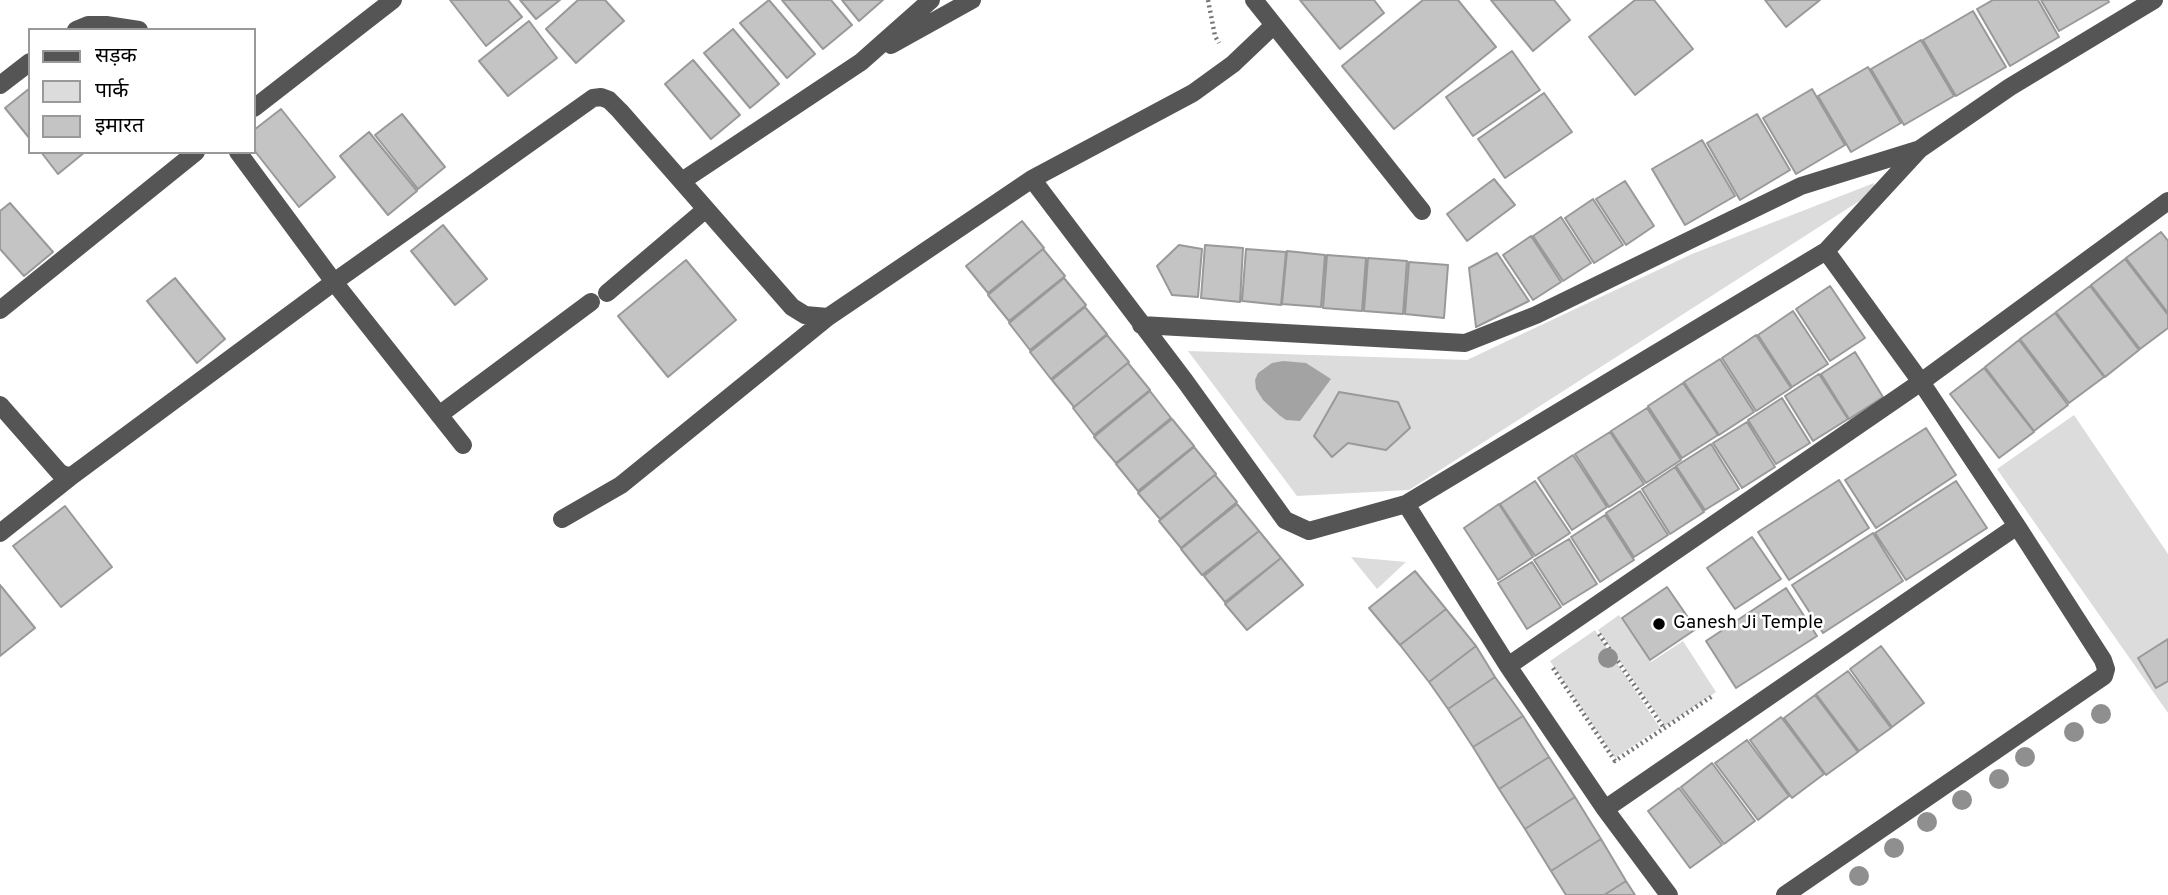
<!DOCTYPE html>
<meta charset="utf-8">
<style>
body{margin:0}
#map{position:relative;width:2168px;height:895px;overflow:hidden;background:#fff;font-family:Overpass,"Noto Sans Devanagari",sans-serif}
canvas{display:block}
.legend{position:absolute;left:28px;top:28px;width:228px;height:126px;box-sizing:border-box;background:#fff;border:2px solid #999;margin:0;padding:9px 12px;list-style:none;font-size:21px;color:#000}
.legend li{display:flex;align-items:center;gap:14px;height:35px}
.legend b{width:35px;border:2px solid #999}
</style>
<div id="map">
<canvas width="2168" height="895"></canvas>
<ul class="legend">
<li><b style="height:9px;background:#555"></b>सड़क</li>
<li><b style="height:19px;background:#dcdcdc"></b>पार्क</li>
<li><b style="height:19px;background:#c4c4c4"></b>इमारत</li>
</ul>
</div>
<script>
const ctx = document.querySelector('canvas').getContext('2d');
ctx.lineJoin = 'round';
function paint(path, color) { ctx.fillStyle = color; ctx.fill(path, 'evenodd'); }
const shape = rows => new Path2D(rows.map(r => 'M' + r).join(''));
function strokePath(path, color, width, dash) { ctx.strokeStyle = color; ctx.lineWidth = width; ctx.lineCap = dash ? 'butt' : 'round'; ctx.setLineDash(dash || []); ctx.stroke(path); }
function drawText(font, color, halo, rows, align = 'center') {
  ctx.font = font + ' Overpass,sans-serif'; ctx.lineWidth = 5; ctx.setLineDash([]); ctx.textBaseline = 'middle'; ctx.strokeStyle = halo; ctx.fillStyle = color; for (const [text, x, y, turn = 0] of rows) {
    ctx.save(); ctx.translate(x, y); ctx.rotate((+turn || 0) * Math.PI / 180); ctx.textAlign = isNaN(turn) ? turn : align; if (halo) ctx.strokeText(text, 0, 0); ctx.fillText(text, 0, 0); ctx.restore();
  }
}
paint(shape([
 [1874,183,1875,191,1409,490,1297,496,1188,351,1467,360,1692,254],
 [2074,415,2168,554,2168,713,1997,469],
 [1351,557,1406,562,1377,589],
 [1619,615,1651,662,1683,641,1716,692,1665,726,1598,630],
 [1595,630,1660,728,1615,758,1550,661]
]), '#dcdcdc');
paint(shape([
 [1283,361,1306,363,1331,379,1300,421,1286,420,1279,415,1263,400,1256,389,1255,380,1258,373,1272,363]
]), '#a3a3a3');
const building = shape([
 [450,0,508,0,522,17,486,46,450,0],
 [520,0,560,0,536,19,520,0],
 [578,0,605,0,624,21,576,63,546,29,578,0],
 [769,0,815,54,787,78,740,23,769,0],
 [782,0,831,0,852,25,823,49,782,0],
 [842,0,883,0,859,21,842,0],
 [1300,0,1374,0,1384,13,1340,49,1300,0],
 [1423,0,1458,0,1496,47,1394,129,1342,66,1423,0],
 [1491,0,1554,0,1570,20,1533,51,1491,0],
 [1635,0,1654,0,1693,49,1635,95,1589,37,1635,0],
 [1765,0,1820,0,1786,27,1765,0],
 [1993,0,2038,0,2059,37,2010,66,1977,9,1993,0],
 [2041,0,2108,0,2109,2,2059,31,2041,0],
 [1973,11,2006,67,1956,96,1923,40,1973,11],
 [529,21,557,58,508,96,479,61,529,21],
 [733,29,779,84,750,108,704,53,733,29],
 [1921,40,1954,96,1904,125,1871,69,1921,40],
 [1512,51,1540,90,1473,136,1446,97,1512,51],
 [693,60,740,115,711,139,665,84,693,60],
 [1868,67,1901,123,1851,152,1818,96,1868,67],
 [30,88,30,139,5,108,30,88],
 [1812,89,1845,145,1796,174,1763,118,1812,89],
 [1544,93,1572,132,1505,178,1478,139,1544,93],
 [281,109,335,177,299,207,254,150,254,130,281,109],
 [402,114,445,167,418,189,375,135,402,114],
 [1757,114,1790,170,1740,200,1707,143,1757,114],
 [369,132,417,191,388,215,340,156,369,132],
 [1702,140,1735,196,1685,225,1652,169,1702,140],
 [41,152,85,152,58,174,41,152],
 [1494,179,1515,205,1467,241,1447,214,1494,179],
 [1625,181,1654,226,1626,245,1596,199,1625,181],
 [1593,199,1623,245,1594,263,1565,218,1593,199],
 [10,203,53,252,24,276,0,249,0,211,10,203],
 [1561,217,1591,263,1563,281,1533,236,1561,217],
 [1022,221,1044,248,988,293,966,266,1022,221],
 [443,225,487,279,455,305,411,251,443,225],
 [2161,232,2168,241,2168,313,2126,258,2161,232],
 [1531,236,1561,282,1533,300,1503,255,1531,236],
 [1179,245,1202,249,1198,297,1172,295,1157,266,1179,245],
 [1205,245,1243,248,1240,302,1201,298,1205,245],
 [1043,249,1065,276,1009,321,988,295,1043,249],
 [1246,249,1286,252,1281,305,1242,301,1246,249],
 [1287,251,1325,255,1321,307,1282,304,1287,251],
 [1497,253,1529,301,1476,327,1469,268,1497,253],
 [1327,255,1366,258,1362,311,1323,308,1327,255],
 [1368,258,1407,261,1403,314,1364,311,1368,258],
 [2125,259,2168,315,2168,328,2140,349,2091,285,2125,259],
 [686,260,736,320,668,377,618,316,686,260],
 [1409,262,1448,265,1444,318,1405,314,1409,262],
 [175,278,225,339,197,363,147,301,175,278],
 [1064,278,1086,305,1030,350,1009,323,1064,278],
 [1830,286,1865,338,1830,361,1796,309,1830,286],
 [2090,286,2139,350,2105,377,2056,312,2090,286],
 [1085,307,1107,334,1051,379,1030,352,1085,307],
 [1793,311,1828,364,1792,387,1758,335,1793,311],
 [2055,313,2104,377,2069,403,2020,339,2055,313],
 [1107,335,1129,362,1074,407,1052,380,1107,335],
 [1756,335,1791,388,1756,411,1722,358,1756,335],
 [2019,340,2068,405,2034,431,1985,367,2019,340],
 [1855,352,1883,397,1849,419,1821,374,1855,352],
 [1720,359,1754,412,1719,435,1684,382,1720,359],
 [1128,363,1150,390,1094,435,1073,408,1128,363],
 [1984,368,2034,432,1999,458,1950,394,1984,368],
 [1819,374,1848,419,1813,441,1785,396,1819,374],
 [1683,383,1718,435,1682,458,1648,406,1683,383],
 [1150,391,1171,418,1116,463,1094,437,1150,391],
 [1339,392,1398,402,1410,428,1386,450,1348,443,1332,457,1314,436,1339,392],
 [1782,398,1810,443,1776,464,1748,420,1782,398],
 [1647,408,1681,460,1646,483,1611,431,1647,408],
 [1172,419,1194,446,1138,491,1116,464,1172,419],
 [1747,422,1775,467,1742,488,1713,443,1747,422],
 [1926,428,1956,475,1876,528,1845,480,1926,428],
 [1610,432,1644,484,1609,507,1575,454,1610,432],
 [1711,444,1739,489,1705,510,1676,466,1711,444],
 [1194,447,1216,474,1160,519,1138,493,1194,447],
 [1573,455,1607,507,1572,530,1538,478,1573,455],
 [1675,467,1704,512,1670,534,1642,489,1675,467],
 [1215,475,1237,502,1181,548,1159,521,1215,475],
 [1839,480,1869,528,1789,580,1758,532,1839,480],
 [1535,481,1570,533,1535,556,1500,504,1535,481],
 [1956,481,1987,528,1906,580,1875,533,1956,481],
 [1640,491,1668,535,1634,557,1606,513,1640,491],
 [1237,504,1259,531,1202,575,1181,549,1237,504],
 [1499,504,1533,557,1498,580,1464,528,1499,504],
 [65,506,112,567,61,607,13,546,65,506],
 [1605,515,1634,560,1600,582,1571,537,1605,515],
 [1259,531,1281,558,1225,602,1204,576,1259,531],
 [1873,533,1903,581,1823,633,1792,585,1873,533],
 [1752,537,1781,579,1735,609,1707,568,1752,537],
 [1569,539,1597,584,1563,605,1534,560,1569,539],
 [1281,558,1303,585,1247,630,1225,604,1281,558],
 [1532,562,1561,607,1527,629,1498,583,1532,562],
 [1415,571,1446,609,1400,645,1369,608,1415,571],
 [0,585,35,628,0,656,0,585],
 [1667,587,1696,629,1650,660,1622,618,1667,587],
 [1786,588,1817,636,1736,688,1706,641,1786,588],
 [1446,609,1476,646,1429,682,1400,645,1446,609],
 [2168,639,2168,681,2156,688,2138,658,2168,639],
 [1476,646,1495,677,1448,709,1429,682,1476,646],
 [1881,646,1924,703,1892,727,1850,669,1881,646],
 [1848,671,1891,728,1859,751,1816,694,1848,671],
 [1495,677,1523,716,1473,747,1448,709,1495,677],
 [1815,695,1858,752,1826,775,1784,718,1815,695],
 [1523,716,1549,757,1499,789,1473,747,1523,716],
 [1781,717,1824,774,1792,798,1750,740,1781,717],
 [1747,740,1789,796,1758,820,1715,763,1747,740],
 [1549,757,1575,797,1525,829,1499,789,1549,757],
 [1712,763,1755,821,1724,844,1681,787,1712,763],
 [1679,788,1722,845,1690,868,1648,811,1679,788],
 [1575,797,1601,839,1551,871,1525,829,1575,797],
 [1601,839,1626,881,1604,895,1566,895,1551,871,1601,839],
 [1626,881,1635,895,1604,895,1626,881]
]);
paint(building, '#c4c4c4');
strokePath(building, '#999', 2);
strokePath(shape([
 [1208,0,1215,36,1219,43],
 [1599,634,1664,728],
 [1553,668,1615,761,1714,695]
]), '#777', 4.5, [2, 3.5]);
strokePath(shape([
 [1274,25,1422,211],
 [76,30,88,25,106,25,139,30],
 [891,45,972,0],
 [0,85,30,62],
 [254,108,393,0],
 [238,152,334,282,463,445],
 [1032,179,1185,381,1285,520,1309,531,1406,504,1826,251,1920,149,2010,87,2154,0],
 [682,181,861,62,931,0],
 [607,293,706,209],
 [0,310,196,152],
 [1141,325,1465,343,1536,315,1801,186,1920,149],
 [0,405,59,472,66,476,73,475,334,282,593,98,601,97,609,100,620,111,792,307,805,315,828,317,1032,179,1193,93,1233,64,1274,25,1254,0],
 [439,415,591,302],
 [1406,504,1508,666,1605,809,1669,895],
 [562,519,621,485,828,317],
 [0,533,73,475],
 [1508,666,1921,382,2168,201],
 [1605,809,2017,526],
 [1785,895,2104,676,2106,669,2103,660,2017,526,1921,382,1826,251]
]), '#555', 18);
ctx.fillStyle = '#8f8f8f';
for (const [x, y] of [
 [1608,658],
 [2101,714],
 [2074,732],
 [2025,757],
 [1999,779],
 [1962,800],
 [1927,822],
 [1894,848],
 [1859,876]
]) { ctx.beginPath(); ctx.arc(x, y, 10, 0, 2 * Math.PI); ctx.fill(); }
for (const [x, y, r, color] of [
 [1659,624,7,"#000"]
]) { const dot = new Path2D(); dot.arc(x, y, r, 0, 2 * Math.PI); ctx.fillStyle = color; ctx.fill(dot); strokePath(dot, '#fff', 2.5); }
drawText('19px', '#000', '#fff', [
 ["Ganesh Ji Temple",1673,624]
], 'left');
</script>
